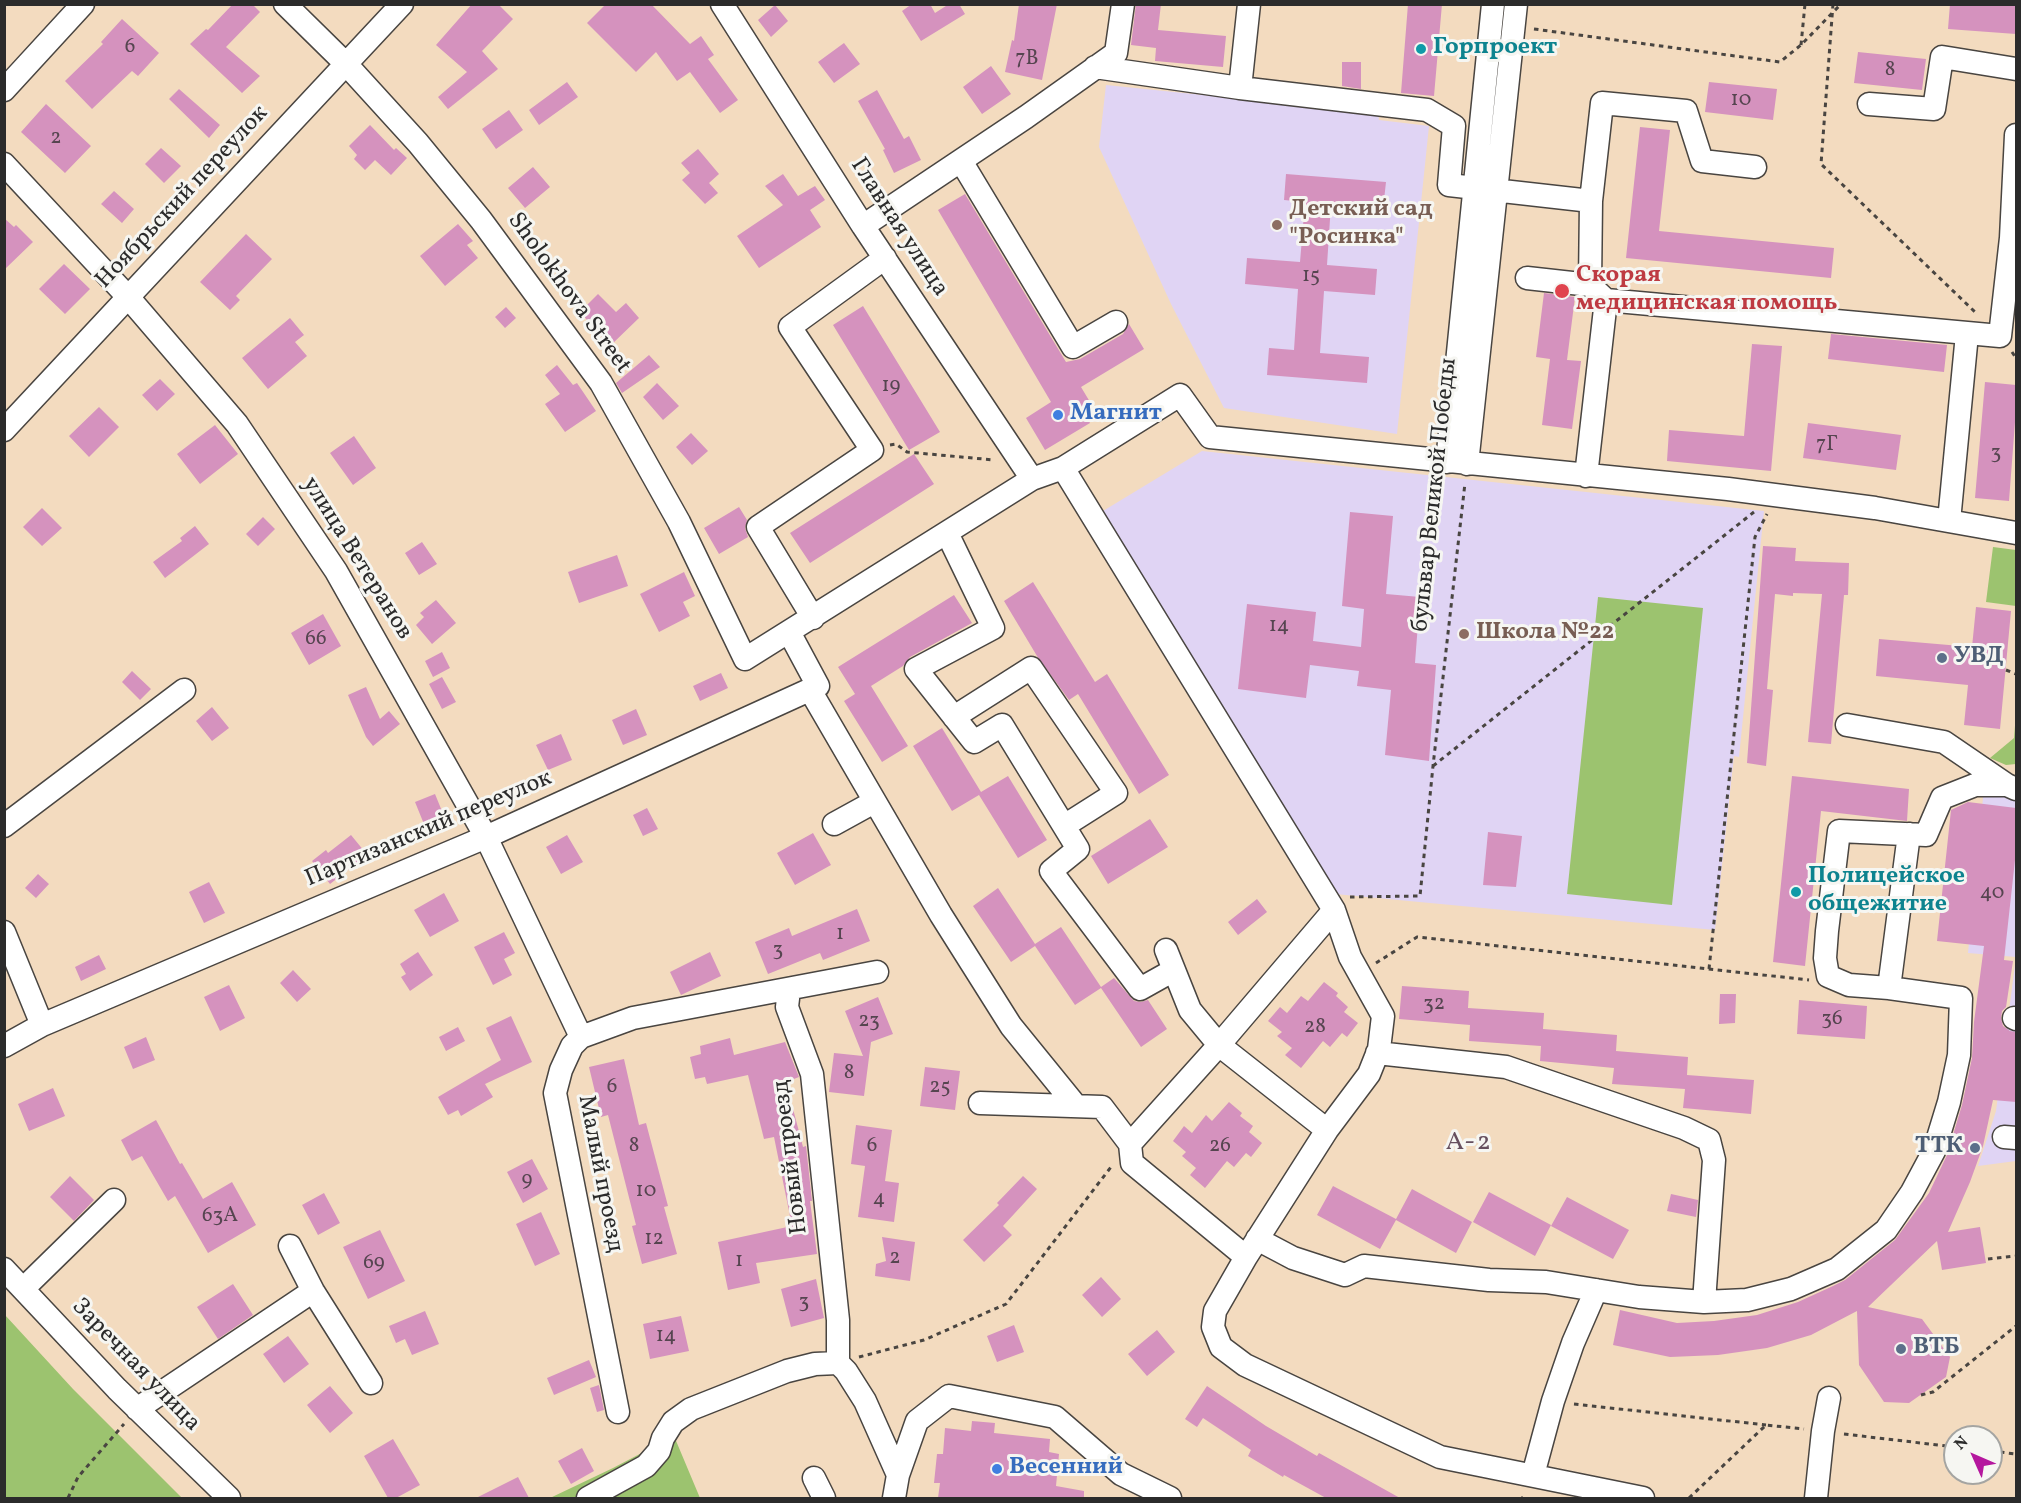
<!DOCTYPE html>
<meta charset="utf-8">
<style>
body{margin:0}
#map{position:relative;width:2021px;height:1503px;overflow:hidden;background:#f3dbbf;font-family:Vollkorn,serif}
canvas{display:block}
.frame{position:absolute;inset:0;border:6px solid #2b2b2b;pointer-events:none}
.north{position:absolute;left:1943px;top:1425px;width:60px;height:60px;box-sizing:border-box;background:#f6f6f2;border:2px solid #a5a5a2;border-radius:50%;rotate:315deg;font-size:16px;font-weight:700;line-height:24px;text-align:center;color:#2b2b2b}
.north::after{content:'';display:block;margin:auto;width:21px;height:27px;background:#b5179e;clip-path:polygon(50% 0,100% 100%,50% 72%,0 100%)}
</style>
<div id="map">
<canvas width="2021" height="1503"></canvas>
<div class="frame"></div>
<div class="north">N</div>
</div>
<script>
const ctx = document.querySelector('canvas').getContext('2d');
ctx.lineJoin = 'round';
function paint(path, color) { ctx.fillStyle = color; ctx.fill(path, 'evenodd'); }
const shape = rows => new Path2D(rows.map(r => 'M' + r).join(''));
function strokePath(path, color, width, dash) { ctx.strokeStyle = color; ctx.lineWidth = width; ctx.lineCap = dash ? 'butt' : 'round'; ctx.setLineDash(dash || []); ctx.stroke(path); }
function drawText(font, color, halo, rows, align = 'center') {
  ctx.font = font + ' Vollkorn,serif'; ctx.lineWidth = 6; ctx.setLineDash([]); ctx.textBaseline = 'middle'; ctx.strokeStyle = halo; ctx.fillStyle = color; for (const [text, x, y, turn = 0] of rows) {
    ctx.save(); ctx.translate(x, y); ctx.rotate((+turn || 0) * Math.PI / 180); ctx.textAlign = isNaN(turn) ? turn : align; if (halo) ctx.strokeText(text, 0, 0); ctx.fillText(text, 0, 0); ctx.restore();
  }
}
paint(shape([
 [1106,85,1378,113,1379,120,1429,126,1397,434,1224,408,1171,304,1099,147],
 [1202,451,1764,511,1739,757,1734,756,1715,930,1335,894,1103,511],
 [1985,777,2016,795,2016,1161,1978,1166,1996,1111,2016,957,1968,953]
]), '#e0d4f4');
paint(shape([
 [1993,547,2016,550,2016,606,1986,602],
 [1598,597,1703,608,1672,905,1567,894],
 [2016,713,2016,764,2006,765,1990,758,2014,738],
 [5,1315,73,1389,182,1498,5,1498],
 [674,1436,700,1498,550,1498,613,1468]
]), '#9cc36f');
paint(shape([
 [233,4,252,4,260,12,226,47,260,76,242,93,190,44,206,29,208,30],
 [472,4,498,4,513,19,482,51,498,69,448,109,438,97,467,72,436,45],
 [606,4,651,4,690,44,701,36,714,55,708,59,738,100,720,113,690,72,677,81,656,52,636,72,587,23],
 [912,4,930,4,935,13,949,4,959,4,965,14,921,41,902,11],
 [1019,4,1057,4,1042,80,1005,72,1012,40,1014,41],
 [1136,4,1161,4,1158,30,1226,36,1223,67,1155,61,1156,48,1131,45],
 [1408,4,1442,4,1434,96,1401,93],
 [1950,4,2016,4,2016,34,1948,29],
 [775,5,788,21,771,37,758,20],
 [122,19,159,53,138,76,132,71,92,109,65,81,103,44,101,42],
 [844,43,860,64,834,83,818,62],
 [1858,52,1926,59,1922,90,1854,83],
 [1342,62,1361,62,1361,89,1342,86],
 [991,66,1011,94,982,114,963,87],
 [567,82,578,97,539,125,529,110],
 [1709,82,1777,89,1773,120,1705,112],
 [179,89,220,125,209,138,169,99],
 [877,90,904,139,909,136,921,160,894,173,883,150,885,149,858,101],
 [46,104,91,146,65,173,21,132],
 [509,110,523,130,496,149,482,129],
 [370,125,394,150,396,148,407,158,391,175,375,160,365,170,354,159,357,155,349,146],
 [1640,127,1670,130,1659,231,1834,248,1831,278,1626,258],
 [161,148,181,166,164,183,145,164],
 [698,149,719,174,709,183,718,193,705,204,682,180,690,173,681,163],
 [533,167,550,187,525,208,508,188],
 [783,174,798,196,815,186,825,200,810,210,821,227,759,268,737,236,783,205,765,186],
 [1286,174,1386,182,1383,209,1331,204,1327,265,1377,269,1375,295,1324,291,1320,353,1369,357,1367,383,1267,375,1269,348,1294,350,1298,289,1245,284,1247,258,1300,262,1305,202,1284,200],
 [114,191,134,209,122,223,101,204],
 [965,194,1066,362,1080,359,1123,334,1129,324,1144,349,1081,387,1093,407,1084,412,1090,423,1045,450,1026,418,1051,402,938,210],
 [4,218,14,227,16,225,33,242,4,270],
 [458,224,473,241,467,245,478,258,445,286,420,256],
 [246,234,272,259,236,296,240,300,230,310,200,282],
 [64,264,90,289,65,314,39,289],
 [1544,293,1575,297,1567,360,1581,361,1572,429,1542,425,1550,359,1536,357],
 [598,294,616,312,626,303,639,318,610,346,580,312],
 [863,306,940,432,909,450,833,325],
 [506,307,516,318,505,328,495,317],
 [290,318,304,335,295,342,307,356,268,389,242,358],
 [1831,334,1947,345,1944,372,1828,359],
 [1752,344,1782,346,1771,471,1667,461,1669,430,1744,436],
 [649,355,660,367,622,393,616,383],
 [557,365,573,385,577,383,596,411,565,432,545,404,560,394,545,375],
 [160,379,175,394,157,411,142,395],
 [1985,382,2016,385,2016,409,2009,501,1975,498],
 [657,383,679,406,663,420,643,397],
 [99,407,119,427,89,457,69,436],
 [1808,423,1901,435,1896,470,1803,458],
 [215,425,238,454,200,484,177,454],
 [691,433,708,451,692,465,676,447],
 [354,436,376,468,353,485,330,453],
 [914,454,934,484,810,563,790,533],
 [739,507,747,520,745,528,748,537,719,554,704,528],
 [42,508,62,528,42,546,23,527],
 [1350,512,1393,516,1386,594,1420,597,1415,663,1436,665,1429,761,1385,755,1391,690,1357,686,1359,671,1310,665,1306,698,1238,689,1247,604,1316,612,1313,641,1361,647,1364,609,1342,606],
 [263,517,275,529,258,546,246,534],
 [195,526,209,544,165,578,153,562,182,541,180,538],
 [422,542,437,564,419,575,405,553],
 [1763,546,1796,548,1795,561,1849,563,1848,595,1844,595,1831,744,1808,742,1822,594,1793,593,1793,596,1775,594,1767,689,1773,690,1766,766,1747,763],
 [617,555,628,586,579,603,568,572],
 [684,572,695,596,683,602,690,616,659,632,640,594],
 [1033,582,1095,682,1107,674,1169,775,1139,794,1078,694,1069,700,1037,656,1004,601],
 [954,595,972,623,910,657,903,666,871,686,908,746,882,762,844,701,855,694,838,667],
 [436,600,456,623,432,644,416,625,424,617,420,613],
 [1976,607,2011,611,2000,729,1964,725,1968,685,1876,676,1879,639,1972,647],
 [323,614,341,646,309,665,291,633],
 [442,652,450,668,433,677,425,661],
 [132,671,151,689,140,700,122,682],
 [721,673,728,688,700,701,693,686],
 [442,677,456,702,442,709,429,684],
 [366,687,380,719,389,711,400,724,373,746,366,737,348,695],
 [212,707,229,728,212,741,196,721],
 [636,709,647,735,623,745,612,720],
 [942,728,981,792,1008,776,1047,840,1018,858,979,795,952,811,913,746],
 [561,734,572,760,548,770,536,745],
 [1792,776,1909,789,1907,821,1821,811,1805,966,1773,962],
 [435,794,446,821,426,829,415,802],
 [1968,802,2016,808,2016,851,2004,960,2013,961,2006,1007,2002,1011,2001,1018,2003,1026,2010,1031,2016,1032,2016,1102,1993,1100,1983,1146,1970,1182,1948,1232,1980,1227,1986,1263,1942,1270,1937,1241,1868,1307,1922,1319,1950,1357,1946,1377,1909,1403,1884,1402,1859,1365,1857,1311,1811,1335,1767,1348,1718,1355,1670,1357,1613,1345,1620,1310,1677,1323,1714,1321,1757,1315,1798,1302,1833,1286,1845,1280,1895,1240,1929,1193,1947,1155,1962,1105,1972,1058,1974,1022,1984,946,1937,941,1951,810],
 [647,808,658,829,643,836,633,815],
 [1150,819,1168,847,1108,884,1091,856],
 [1488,832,1522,836,1516,887,1483,885],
 [813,833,831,865,795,885,777,853],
 [351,835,369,857,355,868,353,866,330,884,312,861,326,850,328,853],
 [567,835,583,862,561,874,546,847],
 [38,874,49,884,36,898,25,888],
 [209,882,225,913,204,923,189,892],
 [998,888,1035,944,1061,927,1101,987,1114,978,1134,1001,1141,1002,1148,1000,1167,1029,1141,1047,1101,988,1075,1005,1035,946,1011,962,973,906],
 [444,893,459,921,430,937,414,910],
 [1257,899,1267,912,1238,935,1228,922],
 [857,909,870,941,823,960,820,953,768,974,755,942,789,928,792,936],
 [504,932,515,953,504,959,512,975,493,985,474,947],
 [418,952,433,975,410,991,401,977,406,974,400,964],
 [710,952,721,976,681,995,670,972],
 [99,955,106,969,81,981,75,967],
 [293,970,311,989,297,1002,280,983],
 [1324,982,1338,993,1336,996,1348,1007,1344,1012,1358,1023,1347,1037,1342,1033,1330,1047,1323,1041,1301,1068,1285,1055,1292,1048,1277,1036,1282,1032,1268,1021,1280,1007,1287,1013,1301,996,1308,1001],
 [229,985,245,1018,220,1031,204,997],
 [1402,986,1469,991,1468,1008,1544,1013,1543,1029,1617,1035,1616,1051,1688,1057,1687,1075,1754,1080,1751,1114,1683,1108,1685,1089,1612,1084,1614,1068,1540,1061,1541,1046,1469,1041,1470,1025,1399,1019],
 [1720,994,1736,994,1735,1023,1719,1024],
 [878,997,893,1034,871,1042,864,1096,829,1092,834,1053,863,1056,845,1011],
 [1799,1000,1867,1006,1865,1039,1797,1034],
 [511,1016,532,1062,485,1084,493,1097,461,1116,458,1110,448,1115,438,1097,501,1060,486,1028],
 [458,1027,465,1041,446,1051,439,1037],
 [146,1037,155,1060,133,1069,124,1047],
 [730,1038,734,1055,785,1042,799,1077,786,1082,803,1147,806,1146,812,1201,810,1201,817,1254,756,1263,760,1283,728,1290,718,1242,792,1226,774,1137,764,1139,748,1075,707,1084,705,1077,695,1079,690,1057,701,1054,700,1046],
 [624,1059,639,1125,646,1123,668,1206,664,1207,677,1254,642,1264,632,1226,636,1225,608,1115,601,1117,589,1067],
 [925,1067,960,1071,955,1110,920,1106],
 [53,1088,65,1116,29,1131,18,1104],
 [1229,1102,1242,1113,1240,1116,1253,1126,1249,1132,1262,1143,1251,1157,1246,1153,1234,1167,1227,1161,1205,1188,1190,1175,1196,1168,1182,1156,1186,1152,1173,1141,1184,1126,1192,1133,1206,1115,1212,1121],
 [156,1120,180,1164,182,1163,203,1199,232,1182,256,1225,208,1253,175,1196,168,1201,142,1156,132,1161,121,1140],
 [856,1125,892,1130,885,1181,899,1183,894,1222,858,1217,865,1166,851,1164],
 [532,1159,548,1189,523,1203,507,1172],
 [70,1176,94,1200,74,1221,50,1197],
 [1023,1176,1037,1189,1003,1226,1012,1235,984,1262,963,1240,999,1205,997,1203],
 [1333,1186,1396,1219,1412,1189,1472,1222,1456,1253,1396,1220,1380,1249,1317,1215],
 [1489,1192,1551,1225,1535,1256,1473,1222],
 [324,1193,340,1223,318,1235,302,1205],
 [1671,1194,1698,1200,1696,1217,1667,1211],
 [1567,1197,1629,1230,1613,1259,1551,1226],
 [541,1212,560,1254,535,1266,516,1224],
 [380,1230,405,1281,368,1299,343,1247],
 [882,1237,915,1242,910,1281,875,1276,876,1264,886,1261],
 [1101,1277,1121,1299,1102,1317,1082,1295],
 [816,1279,824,1318,791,1327,781,1289],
 [233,1284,253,1315,218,1339,197,1307],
 [425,1311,439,1344,412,1355,405,1339,396,1343,389,1326],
 [681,1316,689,1351,650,1359,643,1324],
 [1014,1325,1024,1352,997,1362,987,1336],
 [1157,1330,1175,1352,1147,1376,1128,1354],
 [288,1336,309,1364,284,1383,263,1354],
 [589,1360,596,1377,554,1395,547,1378],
 [599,1385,604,1410,597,1412,590,1388],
 [330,1386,353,1413,330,1433,307,1405],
 [1207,1386,1266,1426,1317,1456,1319,1453,1400,1498,1326,1498,1284,1475,1283,1477,1248,1456,1251,1450,1203,1418,1197,1427,1185,1419],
 [972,1421,995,1423,994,1433,1050,1439,1049,1452,1059,1454,1056,1486,1084,1491,1084,1498,938,1498,940,1483,934,1483,937,1454,943,1454,945,1428,971,1431],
 [393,1439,420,1485,396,1498,388,1498,364,1456],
 [582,1448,594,1471,571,1484,558,1461],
 [518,1477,529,1498,476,1498]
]), '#d592be');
const minor = shape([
 [285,4,346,64,418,143,481,220,601,383,679,522,745,659,1032,479,1063,468,1180,395,1210,437,1728,489,1875,508,2016,533],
 [722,4,863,226,1032,479],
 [1095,67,1240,88,1249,4],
 [1240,88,1427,110,1454,126,1449,185,1591,201,1590,285,1606,300,1586,476],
 [4,90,83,4],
 [1869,104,1934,109,1942,57,2016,69],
 [961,161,1073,347,1116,322],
 [4,164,128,297,237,424,336,571,486,837,581,1037],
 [1591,201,1602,103,1686,111,1702,161,1755,167],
 [863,226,1026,117,1116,53,1123,4],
 [2011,238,2016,135],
 [1527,278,1590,285],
 [1606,300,2000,336,2011,238,2016,239],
 [4,430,402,4],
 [1447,462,1493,4],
 [1467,464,1516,4],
 [1063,468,1334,910,1350,957,1383,1016,1379,1049,1369,1074,1327,1130,1246,1257,1215,1311,1213,1327,1221,1347,1245,1365,1440,1457,1643,1498],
 [1949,521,1967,334],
 [947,533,993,628,916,669,974,742,1002,725,1078,849,1051,871,1140,989,1174,970],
 [813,618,758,527,872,450,790,327,885,258],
 [810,690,941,915,1011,1026,1076,1106],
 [954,717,1031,668,1116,793,1064,826],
 [1847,725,1944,742,2007,785],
 [834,824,874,802],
 [4,826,184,690],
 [4,932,42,1025],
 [1166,950,1190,1010,1219,1045,1327,1130],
 [1889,988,1909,834],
 [789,990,787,1007,812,1074,838,1320,838,1363,846,1371,865,1401,898,1475,894,1498],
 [2014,1018,2016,1019],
 [4,1046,42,1025,486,837,818,686,789,632],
 [1377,1053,1506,1067,1684,1128,1709,1140,1714,1160,1704,1302],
 [980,1103,1102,1107,1130,1144],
 [2004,1137,2016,1138],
 [1257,1239,1293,1258,1345,1275,1364,1266,1489,1280,1546,1282,1639,1297,1704,1302,1747,1300,1791,1289,1837,1269,1886,1230,1912,1192,1934,1151,1949,1102,1959,1055,1961,998,1889,988,1849,985,1828,976,1825,958,1827,931,1839,831,1926,835,1942,798,1975,785,2007,785,2016,789],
 [290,1246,313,1291,371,1383],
 [1246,1257,1132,1163,1130,1144,1219,1045,1334,910],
 [4,1269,117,1389,229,1498],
 [23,1289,114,1200],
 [137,1409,313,1291],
 [618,1412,555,1093,561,1070,572,1046,581,1037,633,1018,877,972],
 [898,1475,917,1421,949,1396,1055,1417,1121,1474,1170,1498],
 [1533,1475,1553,1401,1573,1343,1596,1290],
 [814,1478,824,1498],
 [588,1498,646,1466,659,1451,663,1438,673,1422,691,1409,787,1371,815,1364,838,1363],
 [1816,1498,1823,1431,1829,1398]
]);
strokePath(minor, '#494541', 25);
strokePath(shape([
 [1833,4,1821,164,1975,312],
 [1534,29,1780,62,1801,45,1841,4],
 [1801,45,1805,4],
 [2012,352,2016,358],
 [890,445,896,444,907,452,994,460],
 [2006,670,2016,674],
 [1433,766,1754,512],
 [1350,897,1420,896,1433,766,1465,483],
 [1376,963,1417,937,1809,980],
 [1709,969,1755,537,1767,514],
 [1988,1259,2016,1256],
 [859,1357,924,1340,1006,1304,1111,1167],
 [1921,1395,1933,1392,2016,1326],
 [1574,1404,1766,1425],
 [1844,1434,1955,1447],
 [1991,1451,2016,1454],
 [68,1498,78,1477,124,1424],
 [1521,1498,1523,1498],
 [1689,1498,1766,1425,1804,1429]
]), '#494541', 3, [4.5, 4.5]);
strokePath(minor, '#fff', 22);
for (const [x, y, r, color] of [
 [1421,49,6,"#0f9aa8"],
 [1277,225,6,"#8d6e63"],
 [1562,291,8,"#e0444e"],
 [1058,415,6,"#3f7fe0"],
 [1464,634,6,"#8d6e63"],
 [1942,658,6,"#5c6f8a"],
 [1796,892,6,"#0f9aa8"],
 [1975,1148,6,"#5c6f8a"],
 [1901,1349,6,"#5c6f8a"],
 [997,1469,6,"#3f7fe0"]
]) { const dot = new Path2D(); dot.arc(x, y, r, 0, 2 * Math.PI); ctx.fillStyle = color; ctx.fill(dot); strokePath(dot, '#f6f6f2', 2); }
drawText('21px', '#564550', null, [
 ["6",130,48],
 ["7В",1027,60],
 ["8",1890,71],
 ["10",1741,101],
 ["2",56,139],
 ["15",1311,277],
 ["19",891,387],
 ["7Г",1827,446],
 ["3",1996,454],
 ["14",1279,627],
 ["66",316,640],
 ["40",1992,894],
 ["1",840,935],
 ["3",778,951],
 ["32",1434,1005],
 ["36",1832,1020],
 ["23",869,1022],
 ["28",1315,1028],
 ["8",849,1074],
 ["6",612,1088],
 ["25",940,1088],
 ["8",634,1147],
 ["6",872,1147],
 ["26",1220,1147],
 ["9",527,1181],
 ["10",646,1192],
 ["4",879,1200],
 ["63А",220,1217],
 ["12",654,1240],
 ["2",895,1259],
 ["1",739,1262],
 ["69",374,1264],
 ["3",804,1303],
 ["14",666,1337]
]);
drawText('bold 24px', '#0d838f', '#f6f6f2', [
 ["Горпроект",1433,49],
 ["Полицейское",1808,878],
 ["общежитие",1808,906]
], 'left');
drawText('24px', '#2b2b2b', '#f6f6f2', [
 ["Ноябрьский переулок",183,198,-47],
 ["Главная улица",898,228,57],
 ["Sholokhova Street",568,294,54],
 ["бульвар Великой Победы",1436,495,-84],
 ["улица Ветеранов",356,559,58],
 ["Партизанский переулок",429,830,-23],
 ["Новый проезд",792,1157,-97],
 ["Малый проезд",599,1174,79],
 ["Заречная улица",135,1366,46]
]);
drawText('bold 24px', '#785e54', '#f6f6f2', [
 ["Детский сад",1289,211],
 ["\"Росинка\"",1289,239],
 ["Школа №22",1476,634]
], 'left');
drawText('bold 24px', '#be3a42', '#f6f6f2', [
 ["Скорая",1576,277],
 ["медицинская помощь",1576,305]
], 'left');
drawText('bold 24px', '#366cbe', '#f6f6f2', [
 ["Магнит",1070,415],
 ["Весенний",1009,1469]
], 'left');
drawText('bold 24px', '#4e5e75', '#f6f6f2', [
 ["УВД",1954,658],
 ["ТТК",1963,1148,"right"],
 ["ВТБ",1913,1349]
], 'left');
ctx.letterSpacing = '1.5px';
drawText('26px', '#664f5e', '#f6f6f2', [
 ["А-2",1469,1144]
]);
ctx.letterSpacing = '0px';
</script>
